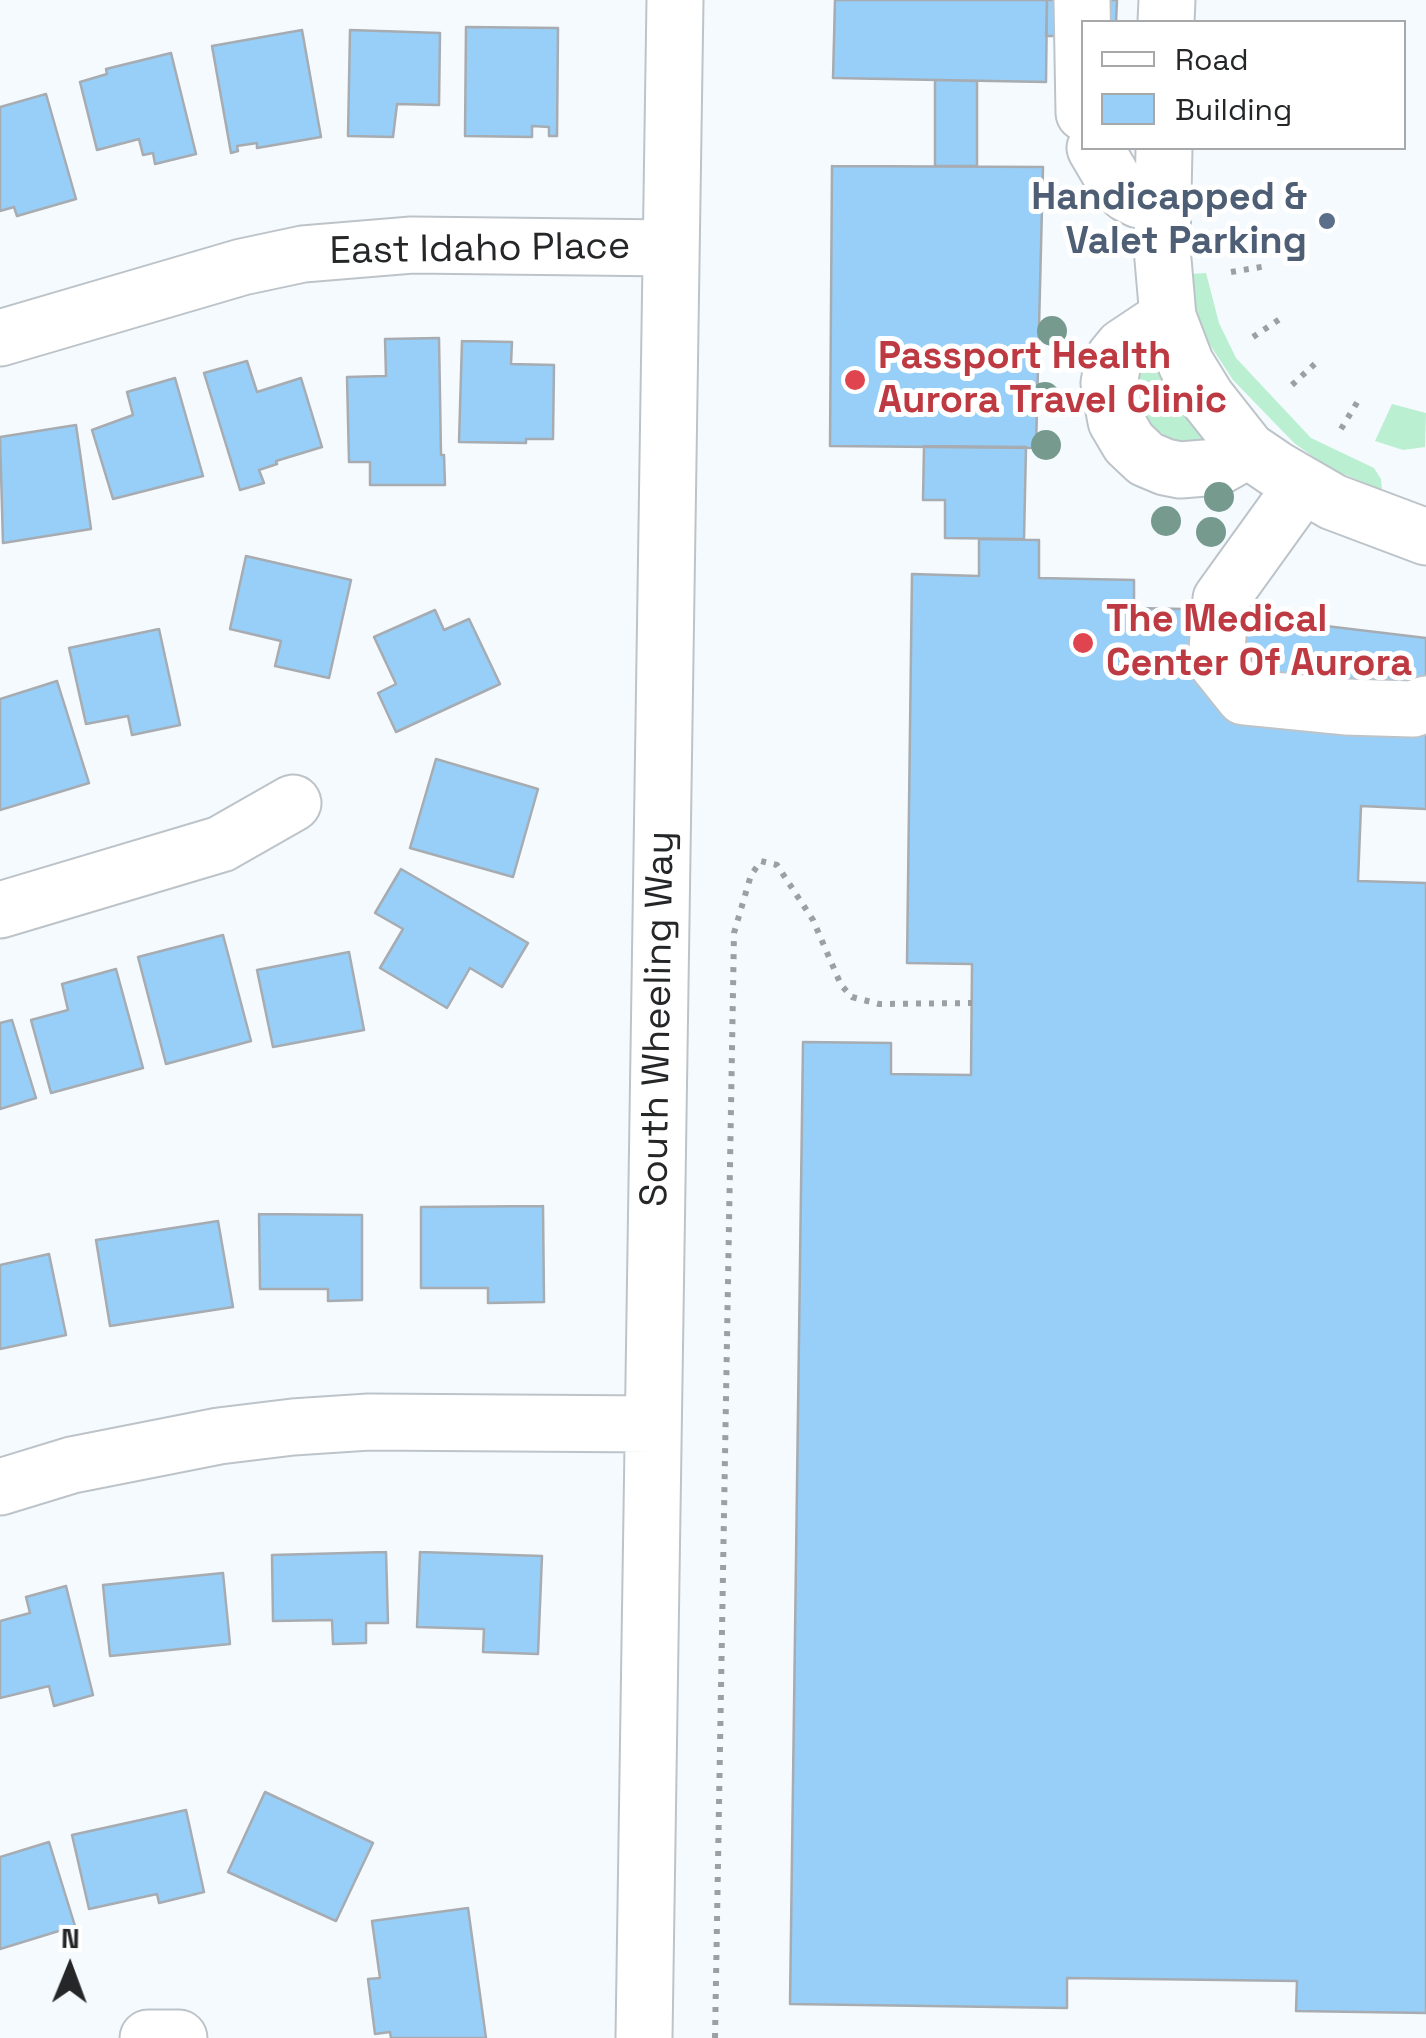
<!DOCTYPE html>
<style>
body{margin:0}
#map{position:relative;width:1426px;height:2038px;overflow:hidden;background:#f5fafe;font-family:"Space Grotesk",sans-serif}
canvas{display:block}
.legend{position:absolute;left:1081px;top:20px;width:325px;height:130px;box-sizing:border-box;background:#fff;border:2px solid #a7a8a9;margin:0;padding:12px 18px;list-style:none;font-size:30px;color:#242628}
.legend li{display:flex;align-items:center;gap:20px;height:50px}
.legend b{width:50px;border:2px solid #a7a8a9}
.north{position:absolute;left:20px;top:1918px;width:100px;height:100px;-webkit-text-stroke:8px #fff;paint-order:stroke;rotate:1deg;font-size:28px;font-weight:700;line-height:40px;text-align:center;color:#242628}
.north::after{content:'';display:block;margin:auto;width:35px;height:45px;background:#242628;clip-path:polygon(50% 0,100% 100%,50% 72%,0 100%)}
</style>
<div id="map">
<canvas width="1426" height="2038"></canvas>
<ul class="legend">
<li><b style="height:12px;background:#fff"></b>Road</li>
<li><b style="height:28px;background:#98cff8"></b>Building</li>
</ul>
<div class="north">N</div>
</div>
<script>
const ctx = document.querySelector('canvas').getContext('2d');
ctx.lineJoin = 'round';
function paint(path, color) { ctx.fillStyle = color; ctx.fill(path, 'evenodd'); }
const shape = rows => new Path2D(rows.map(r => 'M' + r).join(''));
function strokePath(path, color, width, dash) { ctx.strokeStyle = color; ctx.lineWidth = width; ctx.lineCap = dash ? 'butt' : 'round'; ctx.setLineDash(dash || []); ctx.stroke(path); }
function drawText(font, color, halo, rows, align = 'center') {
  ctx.font = font + ' "Space Grotesk",sans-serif'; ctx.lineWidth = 10; ctx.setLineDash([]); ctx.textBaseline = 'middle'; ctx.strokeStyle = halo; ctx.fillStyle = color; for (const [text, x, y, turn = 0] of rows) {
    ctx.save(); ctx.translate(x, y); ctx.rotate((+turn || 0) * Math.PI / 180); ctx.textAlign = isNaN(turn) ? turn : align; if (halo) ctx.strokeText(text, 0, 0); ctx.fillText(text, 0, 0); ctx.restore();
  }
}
paint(shape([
 [1206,273,1219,323,1236,358,1311,438,1374,468,1381,479,1382,490,1329,468,1294,443,1233,380,1210,345,1194,312,1188,274],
 [1153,355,1168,390,1200,428,1202,439,1192,446,1177,444,1145,421,1126,363],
 [1392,404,1426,413,1425,447,1403,450,1375,441]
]), '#bbefd1');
const building = shape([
 [835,0,1047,0,1046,82,833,78,835,0],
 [1047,0,1117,0,1116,22,1084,22,1084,36,1046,36,1047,0],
 [466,27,558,28,557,136,549,136,549,127,532,126,532,137,465,136,466,27],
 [302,30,321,137,257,148,257,143,237,146,238,151,231,153,212,46,302,30],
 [350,30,440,33,439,105,397,104,393,137,348,136,350,30],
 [171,53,196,154,155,164,153,153,143,155,139,139,97,150,80,82,107,74,106,69,171,53],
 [935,80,977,81,977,166,935,166,935,80],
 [46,94,76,199,17,216,14,207,0,211,0,107,46,94],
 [832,166,1043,167,1036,448,830,446,832,166],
 [439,338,441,455,444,455,445,485,370,485,370,462,349,462,347,377,386,376,385,339,439,338],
 [462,341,512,342,511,364,554,365,553,439,526,439,526,443,459,442,462,341],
 [247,361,257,392,301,378,322,447,276,461,277,464,259,470,264,483,240,490,204,373,247,361],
 [175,378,203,476,113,499,92,430,133,415,127,392,175,378],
 [76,425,91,529,3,543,0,437,76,425],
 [924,446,1026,447,1024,539,945,538,945,500,923,500,924,446],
 [979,539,1039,540,1039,578,1134,580,1134,608,1184,609,1426,638,1426,809,1361,806,1358,881,1426,883,1426,2013,1296,2011,1297,1981,1067,1978,1067,2008,790,2004,803,1042,891,1043,891,1074,971,1075,972,964,907,963,912,574,979,576,979,539],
 [246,556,351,580,329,678,275,666,281,641,230,629,246,556],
 [435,610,444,630,469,619,500,684,396,732,378,693,396,684,374,637,435,610],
 [159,629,180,725,132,735,128,716,86,724,69,648,159,629],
 [57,681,89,783,0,810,0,699,57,681],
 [436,759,538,789,513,877,410,848,436,759],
 [401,869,528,943,502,987,470,968,447,1008,380,968,403,929,375,913,401,869],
 [223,935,251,1041,166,1064,138,957,223,935],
 [349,952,364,1030,273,1047,257,970,349,952],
 [116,969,143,1068,51,1093,31,1020,68,1010,62,984,116,969],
 [12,1020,36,1098,0,1109,0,1023,12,1020],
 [543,1206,544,1302,488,1303,488,1288,421,1288,421,1207,543,1206],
 [259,1214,362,1215,362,1300,328,1301,328,1289,260,1289,259,1214],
 [218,1221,233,1307,110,1326,96,1240,218,1221],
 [49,1254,66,1335,0,1349,0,1265,49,1254],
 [386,1552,388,1623,366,1623,366,1643,333,1644,332,1620,273,1621,272,1555,386,1552],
 [420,1552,542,1556,538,1654,483,1652,484,1629,417,1627,420,1552],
 [223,1573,230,1644,110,1656,103,1585,223,1573],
 [66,1586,93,1695,54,1706,49,1686,0,1698,0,1621,30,1613,26,1597,66,1586],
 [265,1792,373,1843,336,1921,228,1872,265,1792],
 [186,1810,204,1892,159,1903,157,1894,89,1909,72,1835,186,1810],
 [49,1842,75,1926,0,1949,0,1857,49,1842],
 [468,1908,486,2038,391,2038,390,2032,375,2034,368,1979,380,1978,372,1921,468,1908]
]);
paint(building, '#98cff8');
strokePath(building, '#a6acb1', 2.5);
const minor = shape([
 [1082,0,1084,113],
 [1166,22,1167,0],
 [1095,148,1115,182,1127,194,1139,200,1162,203],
 [1164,148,1162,248,1168,317,1186,364,1207,398,1248,450,1276,469,1333,502,1426,537],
 [1168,317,1123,347,1114,358,1109,383,1116,421,1129,443,1146,459,1165,467,1180,470,1218,467,1248,450],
 [0,338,242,267,303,254,412,245,671,248],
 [1303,485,1221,599,1216,662,1244,697,1345,707,1413,709,1426,704],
 [0,910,221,844,293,803],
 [0,1487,72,1465,219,1436,293,1427,369,1422,653,1424],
 [148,2038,179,2038],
 [644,2038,675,0]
]);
strokePath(minor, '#bdc4c9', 59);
strokePath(shape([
 [1228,197,1267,197],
 [1068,245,1096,246],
 [1231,272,1267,266],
 [1253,337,1283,317],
 [1292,385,1319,360],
 [1341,429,1361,396],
 [715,2038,734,933,751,875,761,861,777,865,813,920,841,985,852,997,879,1004,972,1003]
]), '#9ca0a3', 6, [5, 8]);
strokePath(minor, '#fff', 55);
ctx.fillStyle = '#769b8e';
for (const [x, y] of [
 [1052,331],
 [1045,397],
 [1046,445],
 [1219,497],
 [1166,521],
 [1211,532]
]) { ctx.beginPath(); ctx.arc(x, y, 15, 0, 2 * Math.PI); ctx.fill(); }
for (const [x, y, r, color] of [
 [1327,221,10,"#5c6f8a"],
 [855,380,12,"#e0444e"],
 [1083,643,12,"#e0444e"]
]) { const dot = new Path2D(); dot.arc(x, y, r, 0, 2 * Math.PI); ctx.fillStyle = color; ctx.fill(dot); strokePath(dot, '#fff', 4); }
drawText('bold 38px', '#4e5e75', '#fff', [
 ["Handicapped &",1307,199],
 ["Valet Parking",1307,243]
], 'right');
drawText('38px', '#242628', '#fff', [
 ["East Idaho Place",480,250,-1],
 ["South Wheeling Way",659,1019,-89]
]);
drawText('bold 38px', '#be3a42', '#fff', [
 ["Passport Health",878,358],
 ["Aurora Travel Clinic",878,402],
 ["The Medical",1106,621],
 ["Center Of Aurora",1106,665]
], 'left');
</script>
